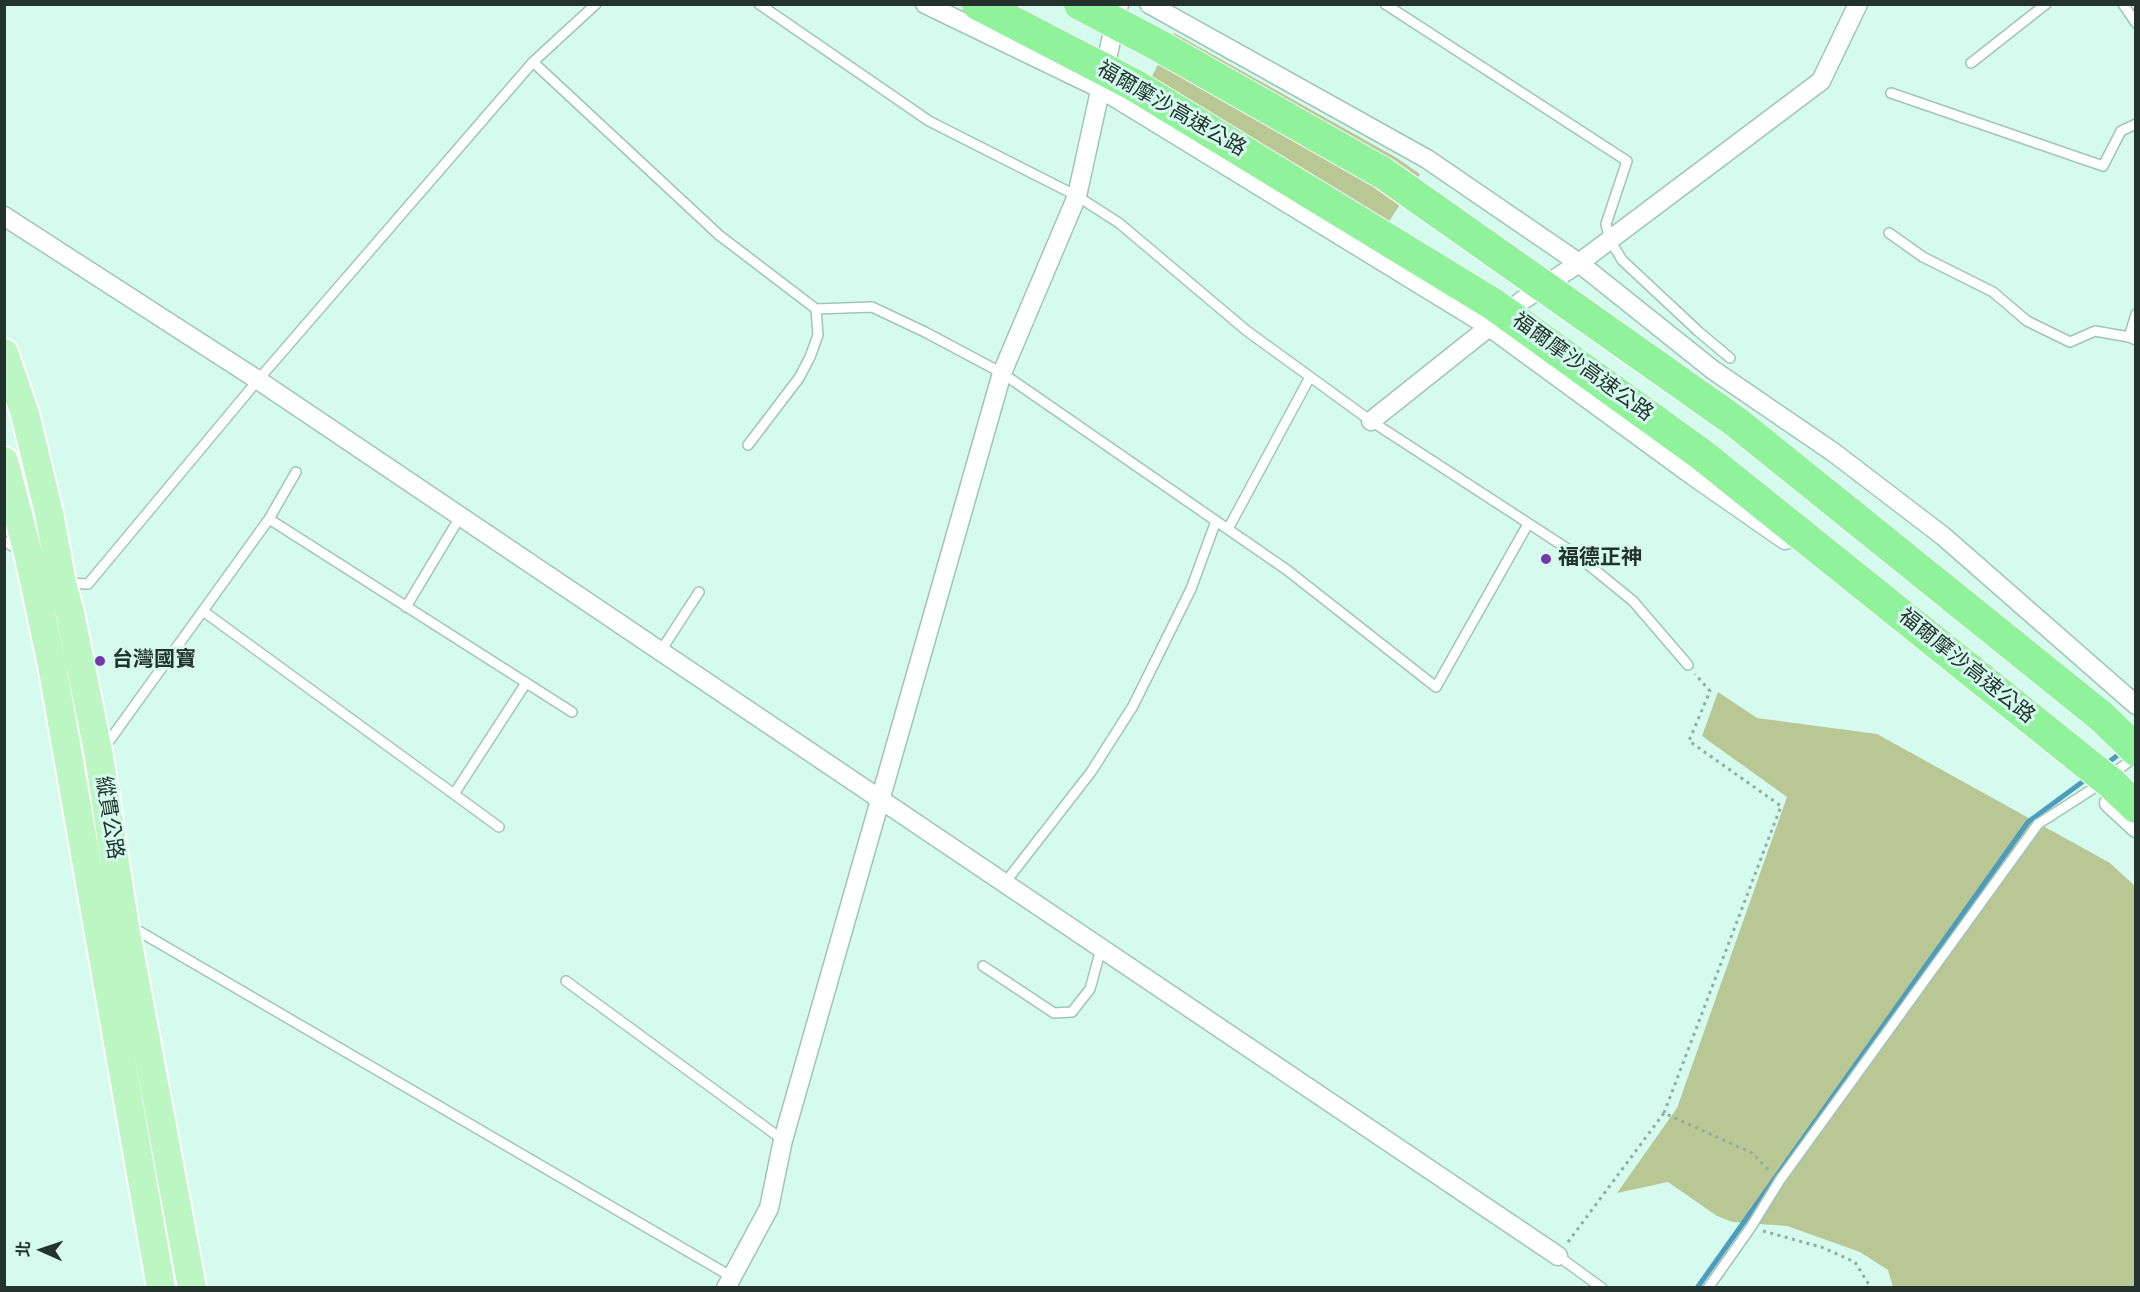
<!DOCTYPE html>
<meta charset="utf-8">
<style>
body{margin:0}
#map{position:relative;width:2140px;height:1292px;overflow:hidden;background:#d4fbee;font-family:Jost,"Noto Sans TC",sans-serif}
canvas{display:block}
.frame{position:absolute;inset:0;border:6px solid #23322d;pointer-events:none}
.north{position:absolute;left:12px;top:1220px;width:60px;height:60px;-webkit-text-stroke:4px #d4fbee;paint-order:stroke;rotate:273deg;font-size:16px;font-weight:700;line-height:24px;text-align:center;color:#23322d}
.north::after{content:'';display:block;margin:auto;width:21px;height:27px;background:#23322d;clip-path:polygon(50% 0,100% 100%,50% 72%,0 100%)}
</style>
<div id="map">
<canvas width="2140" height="1292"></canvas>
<div class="frame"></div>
<div class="north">北</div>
</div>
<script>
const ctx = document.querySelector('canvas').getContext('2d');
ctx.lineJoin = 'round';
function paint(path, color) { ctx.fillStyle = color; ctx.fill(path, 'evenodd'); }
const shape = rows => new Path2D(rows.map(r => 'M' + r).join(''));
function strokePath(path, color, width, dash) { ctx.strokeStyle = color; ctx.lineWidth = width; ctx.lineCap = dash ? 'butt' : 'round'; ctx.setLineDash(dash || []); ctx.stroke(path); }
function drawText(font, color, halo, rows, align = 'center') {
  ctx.font = font + ' Jost,"Noto Sans TC",sans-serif'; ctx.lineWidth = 6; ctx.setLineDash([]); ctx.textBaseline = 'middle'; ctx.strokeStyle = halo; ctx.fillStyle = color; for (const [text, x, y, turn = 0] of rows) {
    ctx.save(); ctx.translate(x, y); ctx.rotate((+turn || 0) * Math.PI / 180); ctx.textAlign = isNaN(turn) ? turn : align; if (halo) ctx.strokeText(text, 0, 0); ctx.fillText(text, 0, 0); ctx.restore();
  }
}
paint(shape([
 [1174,33,1397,158,1420,174,1373,246,1139,102],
 [1718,692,1757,718,1877,734,2110,863,2135,886,2135,1287,1893,1287,1888,1270,1860,1252,1787,1226,1733,1222,1717,1216,1668,1182,1617,1193,1677,1108,1787,797,1702,736]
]), '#b9c794');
strokePath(shape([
 [2106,764,2122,752],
 [1697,1288,2028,822,2089,777]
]), '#4e9cbb', 5);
const lane = shape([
 [759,4,929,121,1077,196,1119,223,1247,331,1371,421,1574,553,1633,601,1688,665],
 [1385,4,1627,161,1606,224,1610,240,1622,260,1699,332,1730,358],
 [2123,4,2136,23],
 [533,62,719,235,816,309,872,307,925,332,1002,373,1287,570,1436,687,1528,524],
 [1971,63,2046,4],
 [1891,93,2103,166,2121,131,2136,124],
 [1889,233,1923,257,1993,292,2027,321,2070,342,2095,331,2129,337],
 [2136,314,2129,337,2136,340],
 [748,445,799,378,810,357,818,335,816,309],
 [269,519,572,712],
 [1228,529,1310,377],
 [4,541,20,551],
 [65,583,88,584,258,380,533,62,596,4],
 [406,607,460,517],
 [203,611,499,827],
 [660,652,699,592],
 [104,748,269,519,296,472],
 [454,794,526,683],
 [1004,884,1091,772,1133,706,1191,589,1216,521],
 [130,926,732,1277],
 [983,966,1054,1013,1072,1012,1090,989,1101,949],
 [566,981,783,1140],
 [1558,1256,1602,1288],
 [1708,1288,1751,1227,1780,1180,2038,824,2094,788,2135,757]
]);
const street = shape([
 [925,4,1101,89,1488,326,1693,476,1785,540],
 [1149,4,1427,159,1579,263,1713,370,1833,452,1943,536,2136,705],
 [4,216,258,380,1558,1256],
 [1371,421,1523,300,1579,263,1821,81,1858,4],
 [2109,803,2136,828],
 [726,1288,769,1208,783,1140,1002,373,1077,196,1119,4]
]);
const primary = shape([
 [4,353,25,414,49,513,62,583,70,613,99,756,124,922,192,1288],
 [4,461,29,557,52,665,161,1288]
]);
strokePath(lane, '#9fc5b8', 12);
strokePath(street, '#9fc5b8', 21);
strokePath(primary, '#fff', 32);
strokePath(shape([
 [1664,1113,1781,806,1689,741,1710,691,1695,674],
 [1763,1231,1821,1247,1855,1262,1871,1288],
 [1568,1242,1664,1113,1752,1153,1771,1172]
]), '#8fada3', 3, [3, 4.5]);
strokePath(lane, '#fff', 9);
strokePath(street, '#fff', 18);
strokePath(primary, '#bcf7c3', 28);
const highwayBridge = shape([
 [978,4,1134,85,1493,304,1701,454,2111,783,2136,807],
 [1080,4,1156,44,1383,173,1736,422,2102,717,2136,750]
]);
strokePath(highwayBridge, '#fff', 34, []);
strokePath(highwayBridge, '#90f29b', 32);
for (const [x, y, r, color] of [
 [1546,559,6,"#7737ac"],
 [100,661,6,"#7737ac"]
]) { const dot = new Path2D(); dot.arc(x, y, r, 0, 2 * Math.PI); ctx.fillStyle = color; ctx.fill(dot); strokePath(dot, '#d4fbee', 2); }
drawText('21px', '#23322d', '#d4fbee', [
 ["福爾摩沙高速公路",1171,110,30],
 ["福爾摩沙高速公路",1582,368,36],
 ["福爾摩沙高速公路",1966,667,39],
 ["縱貫公路",108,818,81]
]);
drawText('bold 21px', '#23322d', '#d4fbee', [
 ["福德正神",1558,559],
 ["台灣國寶",112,661]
], 'left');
</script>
